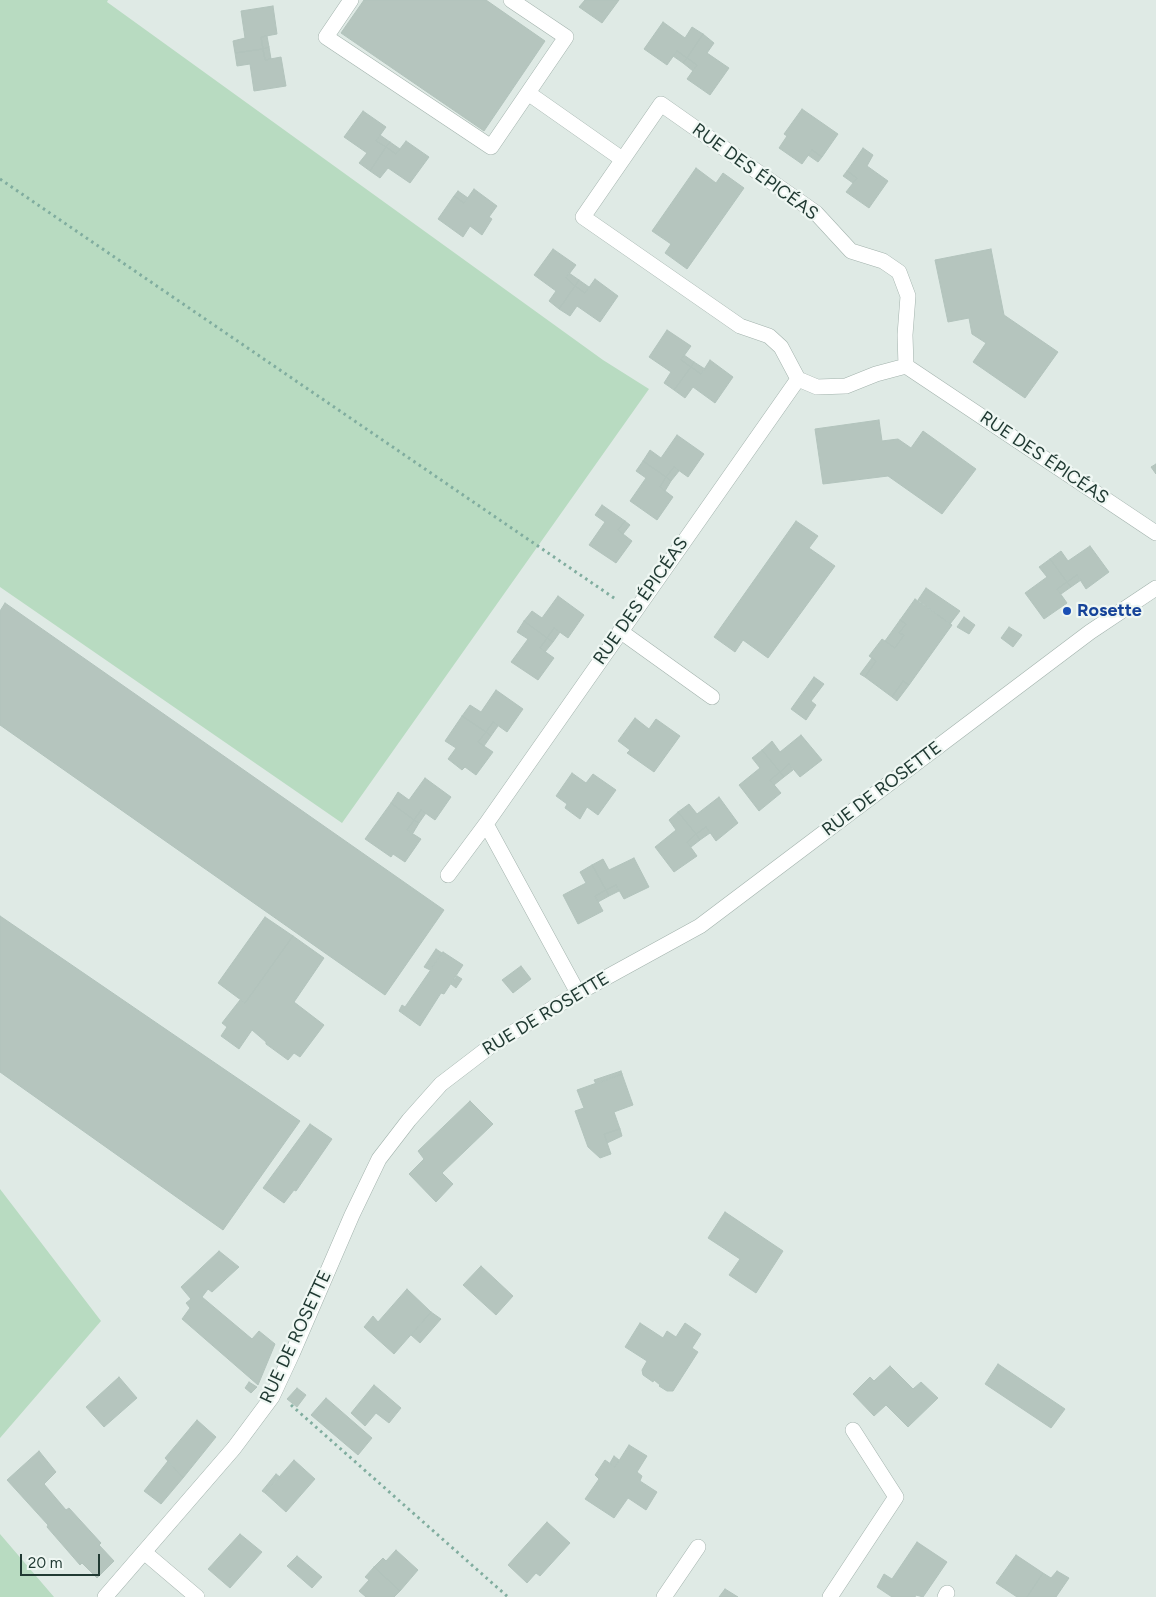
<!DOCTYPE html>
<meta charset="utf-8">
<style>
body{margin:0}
#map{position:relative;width:1156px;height:1597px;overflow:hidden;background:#dfeae5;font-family:Figtree,sans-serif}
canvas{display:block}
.scale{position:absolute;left:20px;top:1554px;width:80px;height:22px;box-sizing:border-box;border:2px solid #213a33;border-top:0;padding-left:6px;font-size:15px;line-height:18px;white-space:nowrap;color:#213a33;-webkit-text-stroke:4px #eff7f3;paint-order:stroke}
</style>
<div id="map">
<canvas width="1156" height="1597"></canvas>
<div class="scale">20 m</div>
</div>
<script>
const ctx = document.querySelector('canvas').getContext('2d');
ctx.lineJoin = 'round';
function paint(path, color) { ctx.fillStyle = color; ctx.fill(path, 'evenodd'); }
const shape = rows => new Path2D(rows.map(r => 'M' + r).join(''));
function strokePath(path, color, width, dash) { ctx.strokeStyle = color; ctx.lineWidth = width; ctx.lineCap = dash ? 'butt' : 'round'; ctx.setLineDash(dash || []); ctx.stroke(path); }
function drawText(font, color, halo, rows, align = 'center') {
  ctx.font = font + ' Figtree,sans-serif'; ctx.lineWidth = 4.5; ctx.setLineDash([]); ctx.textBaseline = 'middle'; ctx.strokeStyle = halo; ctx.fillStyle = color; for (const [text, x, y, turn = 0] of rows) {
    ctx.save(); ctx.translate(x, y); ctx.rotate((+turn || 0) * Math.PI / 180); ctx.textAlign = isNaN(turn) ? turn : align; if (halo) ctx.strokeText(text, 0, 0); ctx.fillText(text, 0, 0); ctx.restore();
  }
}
paint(shape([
 [0,0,108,0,107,2,603,360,649,389,342,823,0,587],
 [0,1189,101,1321,0,1438],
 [0,1534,54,1597,0,1597]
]), '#b8dbc1');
const building = shape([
 [364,0,486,0,545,41,484,131,341,33,364,0],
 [585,0,619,0,602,23,579,7,585,0],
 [273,6,277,34,261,37,263,49,235,53,233,41,245,38,241,11,273,6],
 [663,22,685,38,692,27,703,34,687,58,677,51,667,65,644,49,663,22],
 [703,34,714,43,707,53,729,68,710,95,687,79,697,65,687,58,703,34],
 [267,36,269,47,263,49,261,37,267,36],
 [269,47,271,59,265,60,263,49,269,47],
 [263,49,265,60,281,57,286,86,254,91,250,64,237,66,235,53,263,49],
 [677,51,687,58,683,63,673,56,677,51],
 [687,58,697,65,693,71,683,63,687,58],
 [802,109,838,134,822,157,812,150,802,164,779,148,787,136,784,134,802,109],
 [363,111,386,127,376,141,386,147,370,171,359,163,367,153,344,137,363,111],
 [380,135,390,142,386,147,376,141,380,135],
 [406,141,429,157,410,183,388,168,380,178,370,171,386,147,396,154,406,141],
 [390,142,400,149,396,154,386,147,390,142],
 [863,148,873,155,867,166,888,181,869,208,846,192,857,178,847,171,863,148],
 [812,150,822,157,818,162,808,155,812,150],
 [696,168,716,183,723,173,744,188,687,269,665,253,671,244,652,231,696,168],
 [847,171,857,178,853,183,843,176,847,171],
 [474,189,497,206,489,217,492,219,482,235,470,226,463,237,438,219,454,196,464,203,474,189],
 [458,191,468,198,464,203,454,196,458,191],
 [553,249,576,265,566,278,575,286,559,309,549,301,556,291,534,275,553,249],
 [991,249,1004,315,1058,352,1025,398,973,362,986,343,972,334,969,318,948,322,935,260,991,249],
 [569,273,579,280,575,286,566,278,569,273],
 [595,279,618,296,600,322,577,306,570,316,559,309,575,286,585,293,595,279],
 [579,280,589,287,585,293,575,286,579,280],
 [667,330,691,346,681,360,691,367,674,390,664,383,671,372,649,357,667,330],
 [684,355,694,362,691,367,681,360,684,355],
 [710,360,733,377,715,403,693,387,685,398,674,390,691,367,701,374,710,360],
 [694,362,705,369,701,374,691,367,694,362],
 [879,420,882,441,898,439,911,448,923,431,976,469,942,514,888,476,823,484,815,429,879,420],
 [677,435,704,454,688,477,674,467,666,477,643,461,650,450,661,458,677,435],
 [643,461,666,477,660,487,673,497,657,520,630,501,646,478,636,471,643,461],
 [1156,464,1156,474,1151,467,1156,464],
 [674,467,679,471,671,481,666,477,674,467],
 [666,477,671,481,665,491,660,487,666,477],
 [602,505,625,521,618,530,632,541,616,563,589,545,605,522,595,515,602,505],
 [625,521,630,525,623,534,618,530,625,521],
 [796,521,818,536,809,548,835,566,768,658,743,640,735,652,714,637,796,521],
 [1090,546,1109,572,1086,589,1077,575,1067,582,1050,559,1061,551,1068,561,1090,546],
 [1050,559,1067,582,1057,589,1067,603,1044,619,1025,593,1047,577,1039,567,1050,559],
 [1077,575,1081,580,1071,587,1067,582,1077,575],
 [1067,582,1071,587,1061,594,1057,589,1067,582],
 [926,588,960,611,950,624,918,600,926,588],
 [558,596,584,615,568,638,554,628,547,638,524,621,532,611,542,618,558,596],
 [915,599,952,625,909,685,903,681,892,697,865,677,876,661,869,656,882,639,895,648,904,635,899,633,906,624,900,620,915,599],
 [5,603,444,910,385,995,0,725,0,611,5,603],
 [964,617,975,625,969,634,957,627,964,617],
 [900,620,906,624,899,633,904,635,895,648,885,641,900,620],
 [524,621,547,638,540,648,554,658,538,680,511,662,528,639,517,632,524,621],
 [1009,627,1022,635,1013,647,1001,638,1009,627],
 [554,628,560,632,553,642,547,638,554,628],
 [547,638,553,642,545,652,540,648,547,638],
 [872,658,876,661,865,677,860,674,872,658],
 [814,677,824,684,811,701,816,705,806,720,791,709,814,677],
 [903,681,909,685,897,701,892,697,903,681],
 [496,690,523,709,507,732,493,722,486,732,462,716,470,705,481,712,496,690],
 [462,716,486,732,478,742,493,752,476,775,465,767,462,770,448,759,456,748,445,741,462,716],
 [635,718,649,729,656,719,680,736,654,772,627,753,630,750,618,741,635,718],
 [493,722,498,726,491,736,486,732,493,722],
 [486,732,491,736,484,746,478,742,486,732],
 [801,735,822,760,800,777,789,764,780,772,762,750,772,741,780,752,801,735],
 [762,750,780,772,770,780,781,793,759,811,739,785,760,768,752,758,762,750],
 [789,764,793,770,784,777,780,772,789,764],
 [780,772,784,777,774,785,770,780,780,772],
 [572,773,586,783,593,774,616,790,598,815,587,807,580,819,565,808,567,804,556,796,572,773],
 [425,778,451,797,435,820,421,810,414,820,391,803,398,792,409,800,425,778],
 [719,797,738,823,716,841,706,827,696,834,678,812,689,804,697,814,719,797],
 [391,803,414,820,407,830,421,839,405,862,393,854,391,857,365,839,391,803],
 [421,810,426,813,419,823,414,820,421,810],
 [678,812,696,834,687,842,697,856,674,872,655,847,676,830,669,820,678,812],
 [414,820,419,823,413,833,407,830,414,820],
 [706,827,710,833,700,840,696,834,706,827],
 [696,834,700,840,691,847,687,842,696,834],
 [634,858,649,887,624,899,616,885,606,890,592,865,603,859,609,870,634,858],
 [592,865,606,890,595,896,603,911,578,924,563,895,586,883,580,872,592,865],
 [616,885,619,891,609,896,606,890,616,885],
 [606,890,609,896,598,902,595,896,606,890],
 [0,916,300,1121,223,1230,0,1072,0,916],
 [265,917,293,936,245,1003,218,983,265,917],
 [293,936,324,958,294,1002,324,1025,300,1057,294,1053,288,1060,266,1044,266,1042,252,1030,239,1049,221,1036,227,1027,222,1023,240,1000,245,1003,293,936],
 [436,949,442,953,430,970,424,967,436,949],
 [443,952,463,965,444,994,441,993,420,1026,399,1011,402,1005,405,1007,443,952],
 [521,966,531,979,513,993,502,980,521,966],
 [457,976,462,979,456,988,451,984,457,976],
 [621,1071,622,1074,596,1084,594,1080,621,1071],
 [622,1074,633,1105,614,1112,620,1129,604,1134,611,1154,600,1158,588,1147,575,1111,584,1108,577,1090,622,1074],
 [470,1101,493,1124,442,1173,453,1184,436,1202,409,1174,424,1159,418,1151,470,1101],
 [310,1124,332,1139,296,1191,294,1190,284,1203,263,1188,310,1124],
 [620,1129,622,1136,607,1143,604,1134,620,1129],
 [725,1212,783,1251,756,1293,729,1275,740,1259,708,1238,725,1212],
 [219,1251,239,1267,212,1292,208,1289,202,1297,252,1339,259,1331,275,1344,258,1385,182,1319,190,1308,186,1303,191,1299,181,1287,219,1251],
 [481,1266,513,1296,496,1315,463,1285,481,1266],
 [407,1289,431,1312,394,1354,364,1327,373,1316,378,1322,407,1289],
 [431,1312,441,1319,420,1343,411,1335,431,1312],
 [640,1323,663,1338,667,1331,676,1337,685,1323,701,1334,692,1348,698,1352,673,1391,667,1391,659,1386,660,1385,654,1380,653,1382,643,1375,642,1370,647,1361,625,1347,640,1323],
 [998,1364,1065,1409,1051,1428,985,1384,998,1364],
 [890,1366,913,1389,921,1382,938,1398,908,1427,886,1405,874,1416,853,1394,870,1377,874,1381,890,1366],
 [119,1377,137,1398,104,1427,86,1407,119,1377],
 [249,1382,257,1387,251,1393,245,1388,249,1382],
 [374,1385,401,1408,389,1423,376,1413,365,1426,351,1413,374,1385],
 [297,1388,306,1395,297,1407,287,1399,297,1388],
 [326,1398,372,1438,358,1455,311,1415,326,1398],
 [197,1420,216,1437,183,1478,165,1458,197,1420],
 [629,1445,647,1456,637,1472,642,1476,640,1481,657,1492,646,1510,628,1498,614,1518,585,1499,599,1479,595,1475,605,1460,615,1467,629,1445],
 [39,1451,56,1472,44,1484,66,1510,69,1508,101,1543,99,1545,114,1561,97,1578,82,1563,80,1565,47,1527,48,1525,7,1480,39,1451],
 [614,1456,619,1460,615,1467,610,1463,614,1456],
 [294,1460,315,1479,286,1512,265,1493,294,1460],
 [168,1461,183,1478,161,1504,144,1491,168,1461],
 [276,1474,280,1477,265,1493,262,1491,276,1474],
 [547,1522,570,1543,540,1576,536,1573,527,1583,508,1565,547,1522],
 [240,1534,262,1552,230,1588,208,1569,240,1534],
 [917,1542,947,1562,923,1597,916,1595,915,1597,892,1597,877,1587,884,1574,892,1579,917,1542],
 [396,1550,418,1570,400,1591,374,1567,383,1558,386,1561,396,1550],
 [1016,1555,1043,1573,1027,1597,1017,1597,996,1583,1016,1555],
 [297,1556,322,1577,312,1588,287,1566,297,1556],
 [374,1567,400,1591,394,1597,366,1597,359,1591,369,1580,365,1577,374,1567],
 [1057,1571,1069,1578,1056,1597,1027,1597,1043,1573,1051,1578,1057,1571],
 [725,1589,738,1597,719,1597,725,1589]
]);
paint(building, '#b5c5be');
strokePath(building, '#b2c3bc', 1);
const service = shape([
 [620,631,712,697],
 [144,1552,197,1597],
 [830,1597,896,1497,853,1430],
 [945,1597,947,1593]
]);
const minor = shape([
 [351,0,326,37,491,147,566,37,511,0],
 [528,93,622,159],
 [661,104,816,213,851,251,883,261,899,272,908,296,905,335,906,366,876,374,846,386,817,387,798,379,781,347,769,336,740,326,583,217,661,104],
 [906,366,1156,533],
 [486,824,578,993],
 [448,875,486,824,798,379],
 [664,1597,698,1547]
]);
const tertiary = shape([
 [105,1597,234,1448,272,1397,292,1354,352,1215,379,1159,409,1120,441,1084,492,1045,578,993,700,926,1090,632,1156,588]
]);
strokePath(service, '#a2b2ac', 16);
strokePath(minor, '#a2b2ac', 16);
strokePath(tertiary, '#a2b2ac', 16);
strokePath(shape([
 [0,179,617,600],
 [291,1405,508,1597]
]), '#80ad9f', 3, [2.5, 4]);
strokePath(service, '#fff', 15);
strokePath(minor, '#fff', 15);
strokePath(tertiary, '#fff', 15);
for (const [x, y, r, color] of [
 [1067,611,5,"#1a4fb4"]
]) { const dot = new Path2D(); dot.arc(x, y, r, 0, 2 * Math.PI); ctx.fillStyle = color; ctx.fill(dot); strokePath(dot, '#eff7f3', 2); }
drawText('18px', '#213a33', '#eff7f3', [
 ["RUE DES ÉPICÉAS",755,172,36],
 ["RUE DES ÉPICÉAS",1044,458,34],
 ["RUE DES ÉPICÉAS",641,601,-55],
 ["RUE DE ROSETTE",882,789,-37],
 ["RUE DE ROSETTE",546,1014,-31],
 ["RUE DE ROSETTE",296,1337,-65]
]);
drawText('bold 18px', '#164399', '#eff7f3', [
 ["Rosette",1077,611]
], 'left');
</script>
